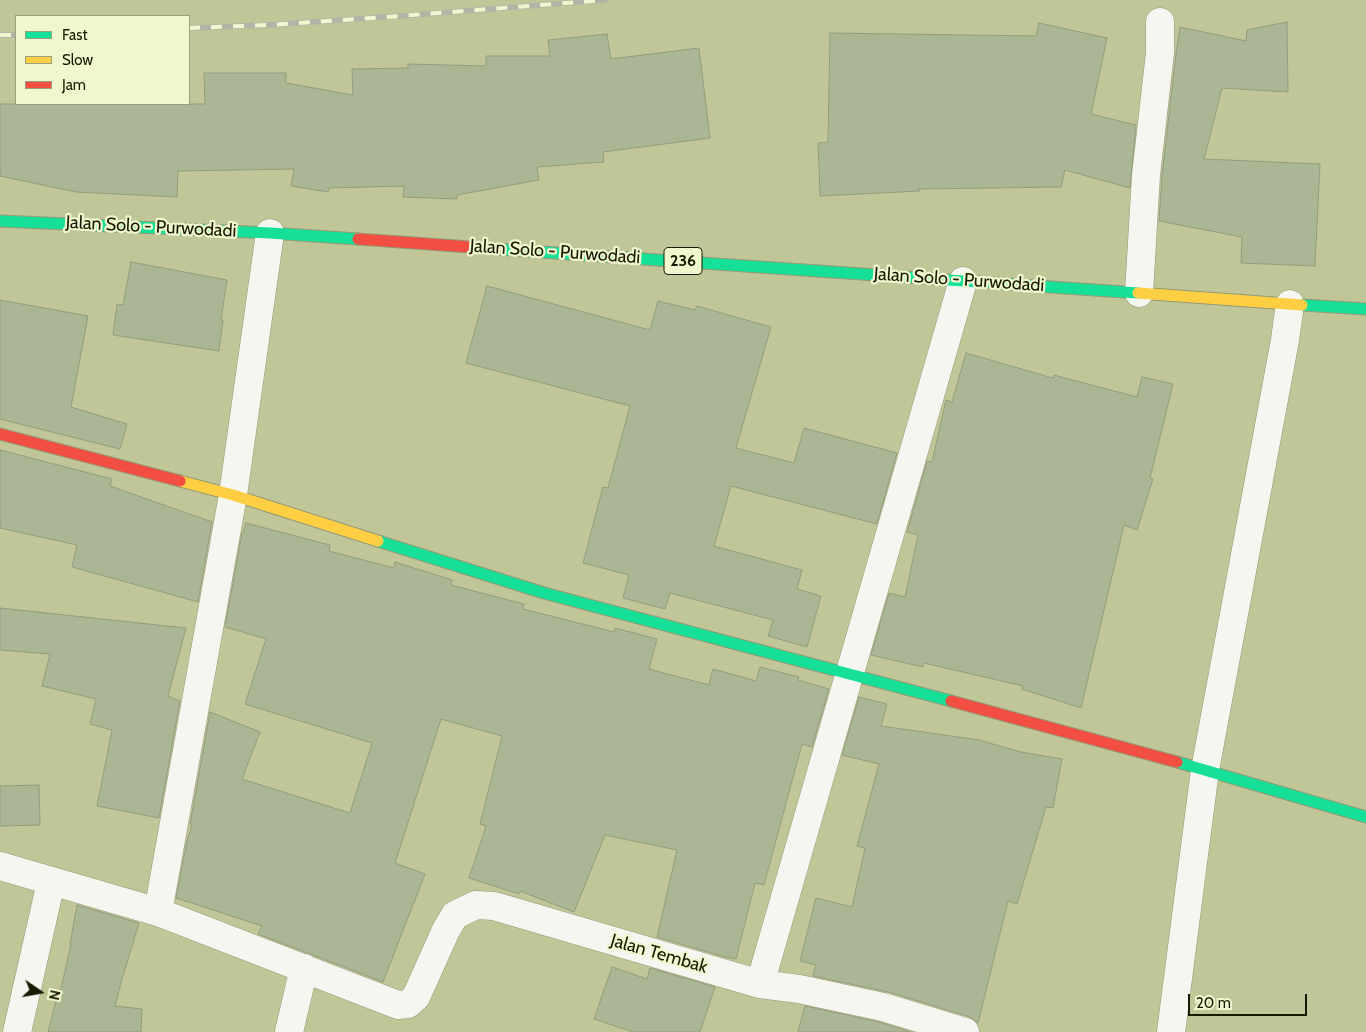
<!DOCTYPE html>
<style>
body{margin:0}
#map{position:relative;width:1366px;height:1032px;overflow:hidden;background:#c1c699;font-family:Cabin,sans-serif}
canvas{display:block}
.legend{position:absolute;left:15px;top:15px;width:175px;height:90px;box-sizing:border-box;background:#f0f6ce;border:1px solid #999e7c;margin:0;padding:6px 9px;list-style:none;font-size:15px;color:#171900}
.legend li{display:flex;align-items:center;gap:10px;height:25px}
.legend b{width:25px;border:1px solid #999e7c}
.north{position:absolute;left:15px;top:967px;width:50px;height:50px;-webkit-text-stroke:4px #f0f6ce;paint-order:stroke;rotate:102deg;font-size:14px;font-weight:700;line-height:20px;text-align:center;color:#171900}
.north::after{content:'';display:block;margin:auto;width:18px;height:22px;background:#171900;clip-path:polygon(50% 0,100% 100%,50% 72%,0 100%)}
.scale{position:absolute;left:1188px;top:994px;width:119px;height:22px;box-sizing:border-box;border:2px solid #171900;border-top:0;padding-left:6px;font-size:15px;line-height:18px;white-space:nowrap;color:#171900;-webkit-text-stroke:4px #f0f6ce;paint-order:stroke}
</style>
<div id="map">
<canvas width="1366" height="1032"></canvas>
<ul class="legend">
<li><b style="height:6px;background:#16e098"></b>Fast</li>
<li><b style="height:6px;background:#ffcf43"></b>Slow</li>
<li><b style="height:6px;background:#f24e42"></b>Jam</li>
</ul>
<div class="north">N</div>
<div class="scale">20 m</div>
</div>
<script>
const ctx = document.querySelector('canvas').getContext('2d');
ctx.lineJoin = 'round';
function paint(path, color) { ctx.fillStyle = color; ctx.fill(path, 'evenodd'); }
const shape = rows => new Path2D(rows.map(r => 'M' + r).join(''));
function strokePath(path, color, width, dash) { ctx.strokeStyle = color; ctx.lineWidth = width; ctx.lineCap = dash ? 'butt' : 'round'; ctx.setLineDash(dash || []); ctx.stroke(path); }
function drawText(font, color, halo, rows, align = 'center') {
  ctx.font = font + ' Cabin,sans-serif'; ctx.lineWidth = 4.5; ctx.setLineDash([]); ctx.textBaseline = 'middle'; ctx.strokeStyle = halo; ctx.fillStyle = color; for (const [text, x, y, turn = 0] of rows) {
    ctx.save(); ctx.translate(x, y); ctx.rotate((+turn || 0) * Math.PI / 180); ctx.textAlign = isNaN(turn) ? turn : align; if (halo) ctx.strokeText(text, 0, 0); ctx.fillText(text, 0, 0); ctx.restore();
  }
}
const building = shape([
 [1287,22,1288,92,1222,88,1204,159,1320,164,1315,266,1241,263,1242,237,1159,221,1162,176,1176,54,1180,27,1246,41,1247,30,1287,22],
 [1039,23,1107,38,1091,114,1136,125,1130,188,1065,170,1061,187,919,189,920,191,820,196,818,143,828,142,830,33,1036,36,1039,23],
 [607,34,611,59,699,48,710,138,603,152,604,162,537,167,539,180,457,195,457,199,403,197,404,186,329,188,328,192,291,186,294,169,178,171,177,197,76,192,0,176,0,104,205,104,204,73,286,73,286,83,353,95,352,69,408,68,408,64,486,66,486,56,550,56,548,40,607,34],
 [131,262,227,280,221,320,223,320,219,351,113,335,117,304,123,305,131,262],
 [487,286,650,330,658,301,695,310,697,306,771,327,736,448,794,463,804,428,897,453,877,524,731,486,714,546,802,570,797,589,821,596,807,647,768,636,773,620,670,593,665,609,623,598,629,575,583,563,603,487,608,488,630,406,466,363,487,286],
 [0,300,88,316,71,407,127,424,120,449,0,419,0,300],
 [966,353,1053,378,1054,375,1137,397,1142,377,1173,384,1150,478,1153,479,1137,530,1124,525,1081,708,1022,689,1023,686,924,663,923,667,871,655,889,593,905,597,918,535,907,532,927,461,932,462,946,400,952,402,966,353],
 [0,450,112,479,110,486,212,522,198,602,72,567,77,545,0,528,0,450],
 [246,523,330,545,329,551,394,568,395,562,452,580,451,585,524,604,523,609,614,632,615,628,657,639,649,669,709,685,713,669,756,681,760,667,799,677,798,680,829,689,812,747,802,744,764,885,755,883,736,959,725,957,657,937,677,850,605,835,574,912,520,891,519,894,469,878,486,826,480,824,502,736,441,719,395,863,425,874,383,982,258,934,262,926,176,898,187,841,192,825,190,824,210,712,260,732,242,779,350,813,372,743,245,704,266,639,225,627,242,533,243,533,246,523],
 [0,608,186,628,168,696,180,701,159,818,97,806,112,730,90,724,96,699,42,686,50,654,0,650,0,608],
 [859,697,887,704,881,726,979,740,1021,752,1062,759,1053,808,1046,807,1017,904,1008,901,978,1023,970,1017,888,992,813,976,816,965,800,961,816,898,852,907,865,848,857,846,879,764,842,755,859,697],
 [39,785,40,825,0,826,0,786,39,785],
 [77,905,139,923,122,979,115,1006,142,1009,141,1032,48,1032,56,1001,58,1002,71,944,70,944,77,905],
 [612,967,647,979,650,968,715,987,700,1032,633,1032,594,1019,612,967],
 [805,1006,879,1022,911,1032,798,1032,805,1006]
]);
paint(building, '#abb694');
strokePath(building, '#939d7c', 1);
const street = shape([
 [1139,293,1146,175,1160,53,1160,22],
 [0,866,158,912,398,1005,408,1004,416,997,446,930,455,915,476,905,494,906,760,984,799,989,883,1007,965,1032],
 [158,912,233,495,270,233],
 [760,984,963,281],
 [17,1032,51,882],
 [289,1032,304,968],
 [1171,1032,1205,770,1285,340,1290,304]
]);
const fast = shape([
 [0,221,270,233,358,239],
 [498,249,1138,293],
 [1302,305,1366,309],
 [378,541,544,593,951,701],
 [1177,762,1366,817]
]);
const slow = shape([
 [1138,293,1302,305],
 [180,481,233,495,378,541]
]);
const jam = shape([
 [358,239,498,249],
 [0,434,180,481],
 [951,701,1177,762]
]);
strokePath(street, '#959975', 29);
strokePath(fast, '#959975', 13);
strokePath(slow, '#959975', 13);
strokePath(jam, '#959975', 13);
strokePath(street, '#f6f6f0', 28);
strokePath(fast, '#16e098', 11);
strokePath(slow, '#ffcf43', 11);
strokePath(jam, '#f24e42', 11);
const rail = shape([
 [189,28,268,25,400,16,605,0],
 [0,35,16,35]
]);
strokePath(rail, '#b3b3a8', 5.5);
strokePath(rail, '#f0f6ce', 4, [11]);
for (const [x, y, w] of [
 [683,261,38]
]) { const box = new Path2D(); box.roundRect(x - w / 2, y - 13.5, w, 27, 4); ctx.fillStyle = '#f0f6ce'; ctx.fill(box); strokePath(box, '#171900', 1); }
drawText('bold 16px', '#171900', null, [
 ["236",683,261]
]);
drawText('18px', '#171900', '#f0f6ce', [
 ["Jalan Solo - Purwodadi",151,227,3],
 ["Jalan Solo - Purwodadi",555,252,4],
 ["Jalan Solo - Purwodadi",959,280,4],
 ["Jalan Tembak",659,954,16]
]);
</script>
